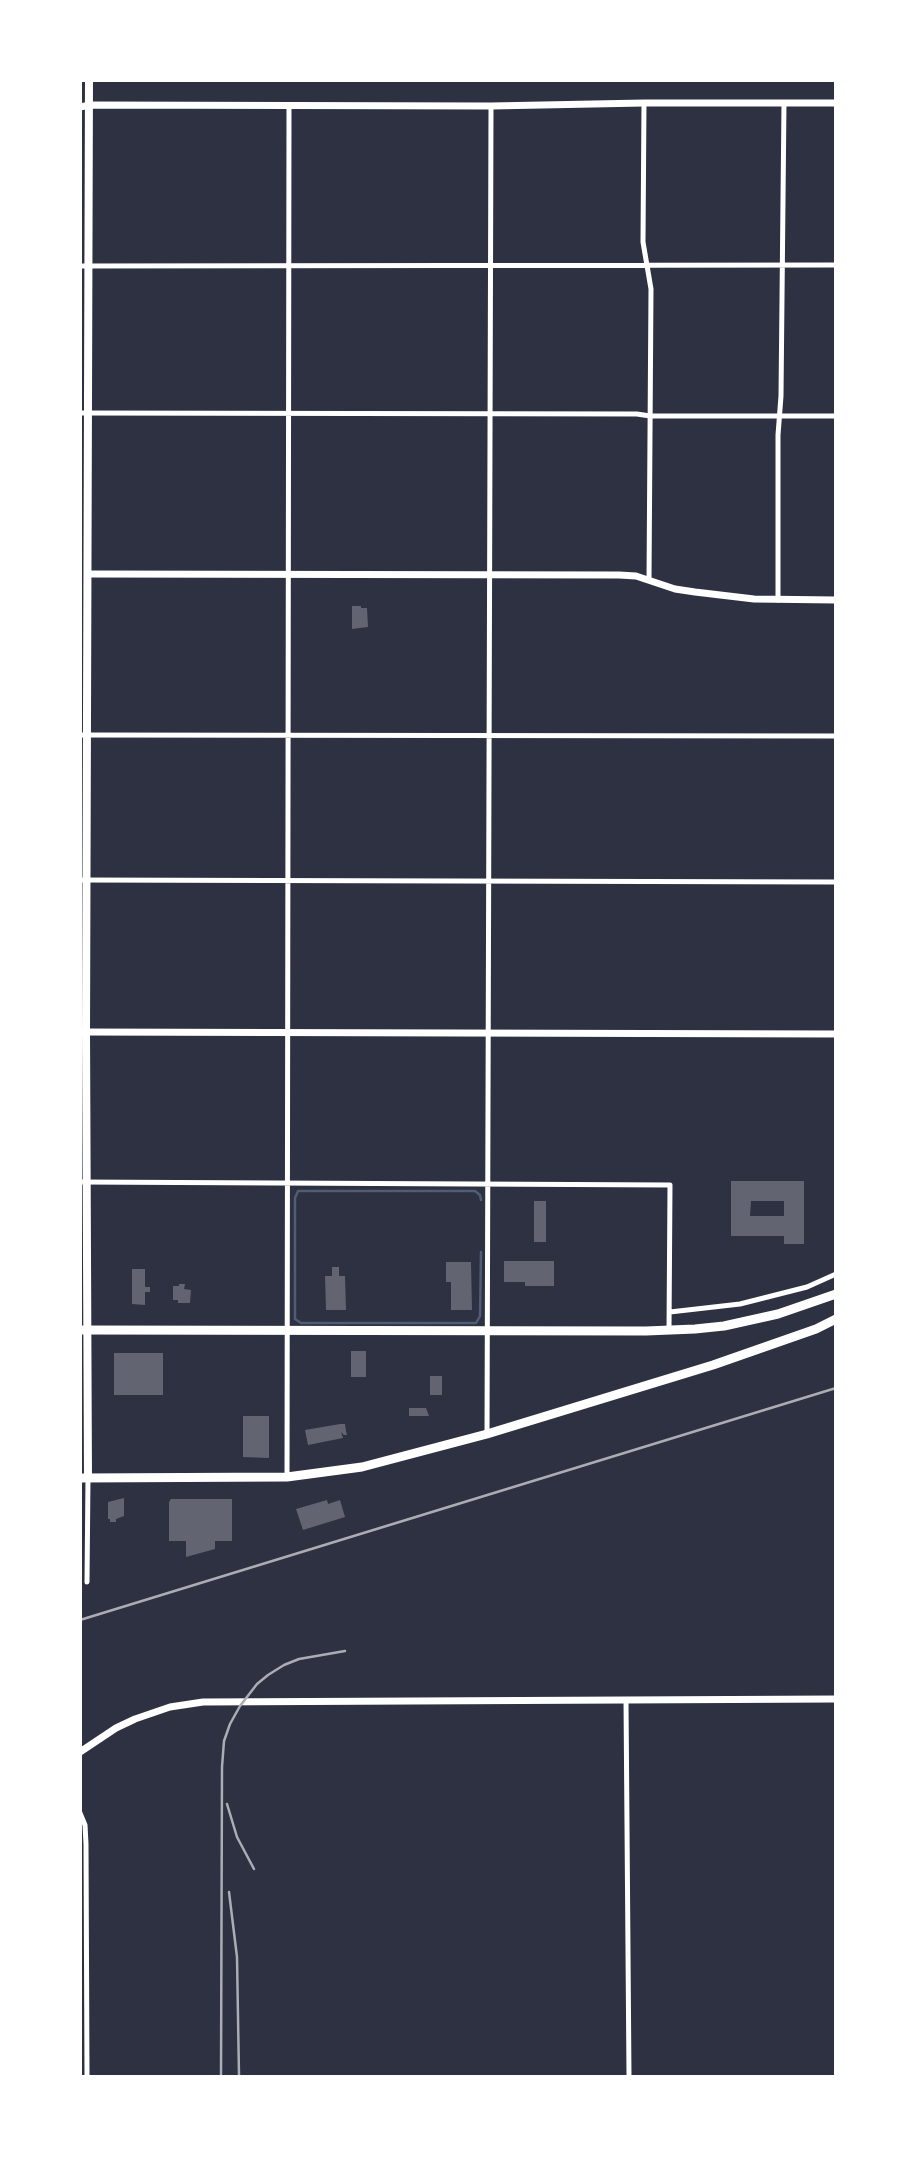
<!DOCTYPE html>
<style>
body{margin:0}
#map{position:relative;width:916px;height:2157px;overflow:hidden;background:#2d3142;font-family:Inter,sans-serif}
canvas{display:block}
.frame{position:absolute;inset:0;border:82px solid #fff;pointer-events:none}
</style>
<div id="map">
<canvas width="916" height="2157"></canvas>
<div class="frame"></div>
</div>
<script>
const ctx = document.querySelector('canvas').getContext('2d');
ctx.lineJoin = 'round';
const shape = rows => new Path2D(rows.map(r => 'M' + r).join(''));
function strokePath(path, color, width, dash) { ctx.strokeStyle = color; ctx.lineWidth = width; ctx.lineCap = dash ? 'butt' : 'round'; ctx.setLineDash(dash || []); ctx.stroke(path); }
function paint(path, color) { ctx.fillStyle = color; ctx.fill(path, 'evenodd'); }
strokePath(shape([
 [481,1252,480,1316,476,1323,301,1323,295,1319,295,1198,298,1191,475,1191,480,1195,481,1200]
]), '#4f5d75', 2.5);
paint(shape([
 [352,606,361,606,361,608,367,608,368,627,352,629],
 [731,1181,804,1181,804,1244,784,1244,784,1236,731,1236],
 [751,1201,784,1201,784,1216,750,1216],
 [534,1201,546,1201,546,1242,534,1242],
 [504,1261,554,1261,554,1286,525,1286,525,1282,504,1282],
 [446,1262,471,1262,472,1310,451,1310,451,1282,446,1282],
 [332,1267,339,1267,339,1276,345,1276,346,1310,326,1310,325,1276,332,1276],
 [132,1269,145,1269,145,1287,150,1287,150,1292,145,1292,145,1305,132,1304],
 [179,1284,185,1284,184,1289,191,1290,190,1303,178,1303,178,1300,173,1300,173,1286,179,1286],
 [351,1351,366,1351,366,1377,351,1377],
 [114,1353,163,1353,163,1395,114,1395],
 [430,1376,442,1376,442,1395,430,1395],
 [409,1408,426,1408,429,1416,409,1416],
 [243,1416,269,1416,269,1458,243,1457],
 [340,1424,345,1424,346,1431,347,1435,344,1435,341,1432,343,1438,308,1445,305,1430],
 [124,1498,124,1516,116,1519,116,1522,110,1522,110,1519,108,1519,108,1502],
 [171,1499,232,1499,232,1541,215,1541,215,1549,186,1557,186,1541,169,1541,169,1502],
 [327,1500,328,1504,340,1500,345,1517,303,1530,296,1509]
]), '#626471');
strokePath(shape([
 [644,103,643,242,651,289,649,580],
 [80,266,836,265],
 [80,413,637,414,650,416,836,416],
 [778,600,778,435,781,396,784,103],
 [80,735,836,736],
 [80,880,836,882],
 [80,1182,670,1185,669,1330],
 [670,1312,740,1304,807,1287,836,1274],
 [487,1434,491,106],
 [287,1477,289,105],
 [87,1582,88,1478],
 [626,1700,629,2076],
 [80,1813,85,1825,86,1844,87,2076]
]), '#fff', 5);
strokePath(shape([
 [80,107,90,105,491,106,644,103,836,103],
 [88,574,619,575,636,576,675,589,695,592,754,599,836,600],
 [80,1032,836,1034],
 [80,1752,116,1728,135,1719,170,1707,203,1702,836,1699]
]), '#fff', 7);
strokePath(shape([
 [88,1478,86,1032,89,80]
]), '#fff', 8);
strokePath(shape([
 [80,1330,646,1331,695,1329,724,1326,778,1314,836,1294],
 [80,1478,287,1477,362,1467,487,1434,713,1365,816,1329,836,1319]
]), '#fff', 9);
strokePath(shape([
 [80,1620,836,1388],
 [227,1804,237,1837,254,1869],
 [229,1892,237,1957,239,2076],
 [221,2076,222,1767,224,1741,230,1724,240,1706,257,1684,268,1675,284,1665,299,1659,345,1651]
]), '#abadb3', 2.5);
</script>
